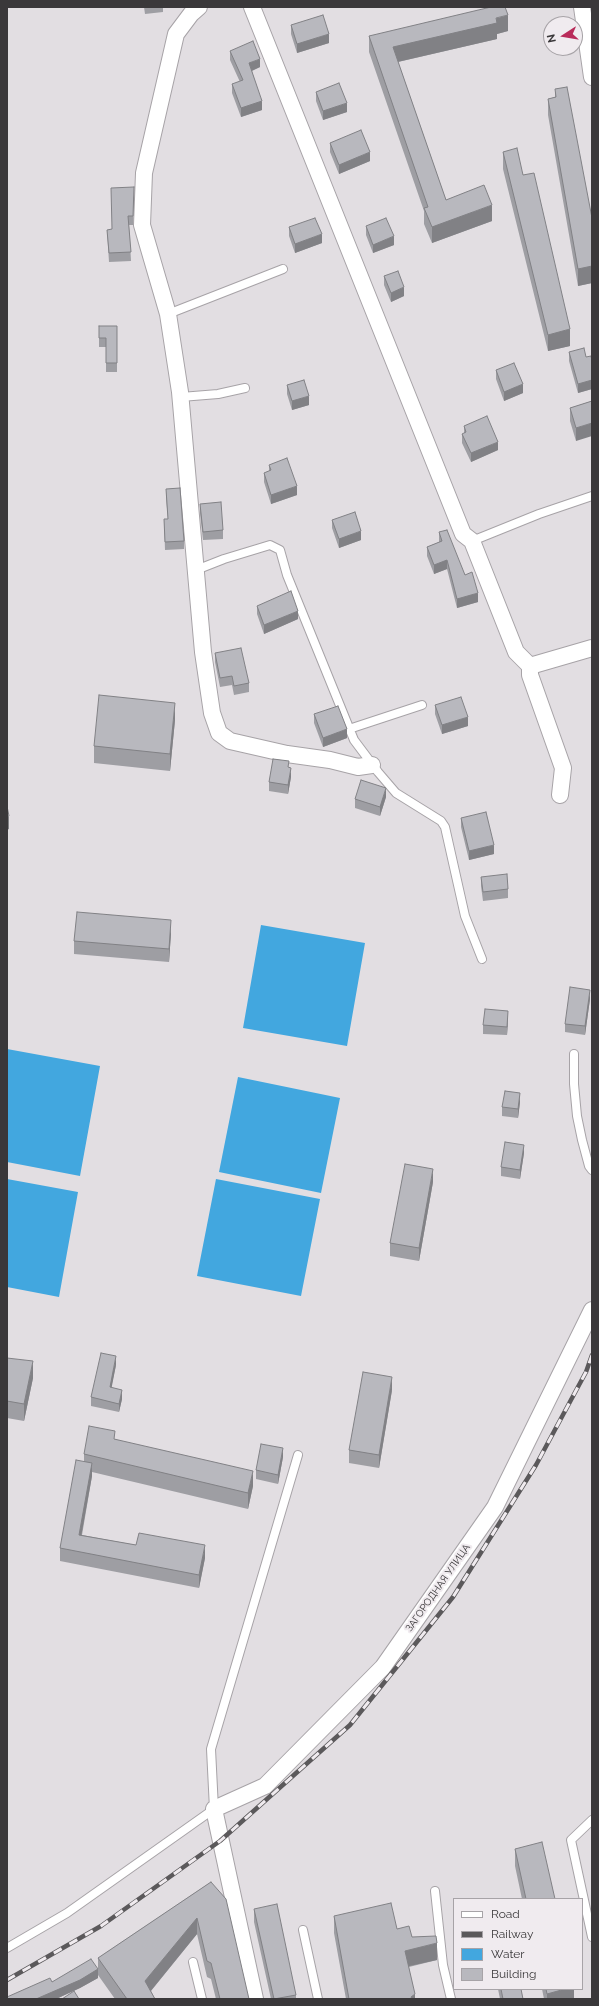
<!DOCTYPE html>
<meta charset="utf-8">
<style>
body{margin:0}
#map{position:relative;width:599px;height:2006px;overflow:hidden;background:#e2dee2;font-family:Raleway,sans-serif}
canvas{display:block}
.frame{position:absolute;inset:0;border:8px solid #3a383a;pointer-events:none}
.legend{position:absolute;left:453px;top:1898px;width:130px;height:92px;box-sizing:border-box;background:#f0ebef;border:1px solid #a7a3a7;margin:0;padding:5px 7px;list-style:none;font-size:12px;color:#3a383a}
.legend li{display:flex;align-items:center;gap:8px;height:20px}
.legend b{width:20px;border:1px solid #a7a3a7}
.north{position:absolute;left:543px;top:16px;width:40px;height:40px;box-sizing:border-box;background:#f0ebef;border:1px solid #a7a3a7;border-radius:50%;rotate:258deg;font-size:11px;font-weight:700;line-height:16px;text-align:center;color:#3a383a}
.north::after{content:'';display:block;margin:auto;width:14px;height:18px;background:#b92b5a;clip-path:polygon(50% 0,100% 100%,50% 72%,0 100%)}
</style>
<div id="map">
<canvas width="599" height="2006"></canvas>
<div class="frame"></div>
<ul class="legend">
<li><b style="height:5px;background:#fff"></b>Road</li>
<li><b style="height:5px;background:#5b595b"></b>Railway</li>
<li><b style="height:11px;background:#42a7df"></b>Water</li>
<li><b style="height:11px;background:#b8b8be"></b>Building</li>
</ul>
<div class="north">N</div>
</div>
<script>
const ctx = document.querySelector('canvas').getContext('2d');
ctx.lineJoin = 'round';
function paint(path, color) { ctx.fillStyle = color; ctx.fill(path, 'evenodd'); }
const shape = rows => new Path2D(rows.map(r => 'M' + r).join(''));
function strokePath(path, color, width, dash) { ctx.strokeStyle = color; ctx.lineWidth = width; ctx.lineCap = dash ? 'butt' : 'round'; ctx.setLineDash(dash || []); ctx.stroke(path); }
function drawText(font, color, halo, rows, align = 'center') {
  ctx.font = font + ' Raleway,sans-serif'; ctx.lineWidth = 4; ctx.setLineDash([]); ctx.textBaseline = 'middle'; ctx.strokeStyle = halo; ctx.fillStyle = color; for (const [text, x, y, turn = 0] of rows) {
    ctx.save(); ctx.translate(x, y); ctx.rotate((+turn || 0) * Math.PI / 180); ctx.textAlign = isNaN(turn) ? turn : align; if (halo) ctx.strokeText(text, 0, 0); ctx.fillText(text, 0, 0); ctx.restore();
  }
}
paint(shape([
 [261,925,365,943,347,1046,243,1028],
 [7,1049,100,1066,80,1176,7,1162],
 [238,1077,340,1098,321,1193,219,1172],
 [7,1179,78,1192,59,1297,7,1287],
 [216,1179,320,1199,301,1296,197,1276]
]), '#42a7df');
const service = shape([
 [168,314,283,269],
 [181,397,218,394,245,388],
 [472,541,539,514,592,496],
 [196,570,224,559,270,545,280,550,287,575,354,740,378,772,396,793,441,821,445,827,465,916,482,959],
 [349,729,422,705],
 [574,1054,574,1084,577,1116,582,1140,589,1166,592,1170],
 [592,1820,571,1840,592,1937],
 [435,1891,443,1965,451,1999],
 [303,1930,318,1999],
 [7,1948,67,1913,214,1809,211,1749,298,1455],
 [193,1962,202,1999]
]);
const minor = shape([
 [199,7,191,14,176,34,144,173,142,225,168,314,180,392,203,652,212,713,219,733,230,741,287,754,330,760,358,767,372,765],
 [252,7,463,534,472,541,516,652,530,666,530,675,563,768,560,795],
 [582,7,592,77],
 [530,666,592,648],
 [255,1999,214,1809,265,1786,383,1667,495,1507,592,1310]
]);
strokePath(service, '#a7a3a7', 10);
strokePath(minor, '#a7a3a7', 18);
strokePath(service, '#fff', 8);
strokePath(minor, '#fff', 16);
const rail = shape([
 [7,1980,101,1926,220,1841,350,1725,453,1597,536,1465,586,1372,592,1355]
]);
strokePath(rail, '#5b595b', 4.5);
strokePath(rail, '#f0ebef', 3, [9]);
paint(shape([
 [144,7,163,7,163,12,145,14],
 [291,25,329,43,297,53,291,34],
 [508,31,497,34,497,39,398,62,446,200,492,221,432,243,424,224,424,211,369,52,369,36],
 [230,51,260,67,252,71,262,110,241,117,232,93,232,84,240,82,230,60],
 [555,89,592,218,592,283,578,286,548,115,548,99,555,97],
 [316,92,347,112,323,120,316,101],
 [330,143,370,161,339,174,330,152],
 [503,152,523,175,570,346,548,351,503,169],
 [134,196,133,225,129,225,131,261,109,262,107,230,112,229],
 [366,226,394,245,373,253,366,235],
 [289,227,322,243,295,253,289,236],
 [384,276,404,296,391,302,384,285],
 [99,326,117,326,117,372,106,372,106,347,99,347],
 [569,352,586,357,592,361,592,389,578,393,569,361],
 [496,370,523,393,504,401,496,379],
 [287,385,309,405,292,410,287,394],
 [592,401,576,441,570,421,570,408],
 [464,426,498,450,471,462,462,443,462,434,464,434],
 [269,465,297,495,271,504,264,482,264,473,269,471],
 [166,489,184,541,184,549,165,550,164,519,168,519,166,498],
 [200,504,223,530,223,539,203,540,200,513],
 [332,520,361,540,339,548,332,528],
 [439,532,465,575,478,602,457,608,447,569,434,574,427,556,427,547,439,542],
 [257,606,298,619,264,634,257,614],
 [215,653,249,683,249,692,234,695,232,685,220,687,215,662],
 [435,705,468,726,442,734,435,714],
 [314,714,347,738,323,747,314,723],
 [175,720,170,771,94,763,94,746],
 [291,777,288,794,269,791,269,782],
 [386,797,380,816,355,808,355,799],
 [461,818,494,854,469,860,461,827],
 [481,877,508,889,508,898,483,901,481,886],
 [171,933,169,962,74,954,74,941],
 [590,999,585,1035,565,1032,565,1024],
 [508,1020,507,1035,483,1034,483,1025],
 [520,1102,518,1118,502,1116,502,1107],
 [524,1153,520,1179,501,1176,501,1167],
 [433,1182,419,1261,390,1256,390,1243],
 [7,1358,33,1378,24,1421,7,1418],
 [116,1365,111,1388,122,1399,119,1412,91,1406,91,1397],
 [392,1390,379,1468,349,1463,349,1450],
 [115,1439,253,1486,248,1509,92,1472,92,1476,82,1535,205,1558,199,1588,60,1561,60,1548,84,1461,84,1454],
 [283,1457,278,1484,256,1479,256,1470],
 [515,1849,555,1899,522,1899,515,1866],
 [211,1882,249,1999,216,1999,211,1979,207,1977,197,1934,151,1991,155,1999,115,1999,98,1975,98,1978,80,1988,56,1999,7,1999,52,1982,98,1969,98,1958],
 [254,1909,296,1995,296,1999,271,1999,254,1922],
 [334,1916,412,1937,437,1960,409,1967,415,1999,346,1999,334,1933],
 [498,1989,521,1989,523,1999,500,1999],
 [542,1989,574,1989,574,1999,544,1999]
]), '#9e9ea3');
paint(shape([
 [508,15,508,31,497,34,497,39,393,63,393,47],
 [329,34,329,43,297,53,297,44],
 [260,59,260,67,249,72,249,63],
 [262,101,262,110,241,117,241,108],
 [347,103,347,112,323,120,323,111],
 [370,152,370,161,339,174,339,165],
 [492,205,492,221,432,243,432,227],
 [322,234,322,243,295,253,295,244],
 [394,236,394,245,373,253,373,245],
 [592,266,592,283,578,286,578,269],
 [404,287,404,296,391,302,391,293],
 [570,329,570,346,548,351,548,335],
 [592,380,592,389,578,393,578,384],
 [523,384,523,393,504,401,504,392],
 [309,396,309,405,292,410,292,401],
 [592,423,592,436,576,441,576,428],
 [498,442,498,450,471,462,471,453],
 [297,486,297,495,271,504,271,495],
 [361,531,361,540,339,548,339,539],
 [447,560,447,569,434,574,434,565],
 [478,593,478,602,457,608,457,599],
 [298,611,298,619,264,634,264,625],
 [175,703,175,720,170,771,170,754],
 [468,717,468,726,442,734,442,725],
 [347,729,347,738,323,747,323,738],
 [291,768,291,777,288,794,288,785],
 [386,788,386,797,380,816,380,807],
 [9,816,9,829,7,830,7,817],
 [494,845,494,854,469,860,469,851],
 [171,920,171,933,169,962,169,949],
 [590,990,590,999,585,1035,585,1026],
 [508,1011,508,1020,507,1035,507,1027],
 [520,1093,520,1102,518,1118,518,1109],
 [524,1145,524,1153,520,1179,520,1170],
 [433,1169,433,1182,419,1261,419,1248],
 [116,1356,116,1365,110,1396,110,1387],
 [33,1361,33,1378,24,1421,24,1404],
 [392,1377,392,1390,379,1468,379,1455],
 [122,1390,122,1399,119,1412,119,1404],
 [283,1448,283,1457,278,1484,278,1475],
 [92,1463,92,1476,79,1548,79,1535],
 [253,1471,253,1486,248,1509,248,1493],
 [205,1545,205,1558,199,1588,199,1575],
 [197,1918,197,1934,145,1998,145,1981],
 [437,1943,437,1960,405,1967,405,1951],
 [98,1969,98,1978,80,1988,56,1999,36,1999],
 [565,1989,574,1989,574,1999,547,1999,547,1994],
 [415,1994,415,1999,411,1999,411,1997]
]), '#818185');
const building = shape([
 [491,7,505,7,508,15,496,18,497,23,393,47,446,200,484,185,492,205,432,227,424,208,428,207,369,36,491,7],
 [323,15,329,34,297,44,291,25,323,15],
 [253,41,260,59,249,63,262,101,241,108,232,84,243,80,230,51,253,41],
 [339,83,347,103,323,111,316,92,339,83],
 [567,87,592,218,592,266,578,269,548,99,556,97,555,89,567,87],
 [361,130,370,152,339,165,330,143,361,130],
 [517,148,523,175,534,173,570,329,548,335,503,152,517,148],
 [134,187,133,216,128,216,131,252,109,253,107,230,112,229,111,188,134,187],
 [315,218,322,234,295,244,289,227,315,218],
 [386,218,394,236,373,245,366,226,386,218],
 [398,271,404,287,391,293,384,276,398,271],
 [99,326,117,326,117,363,106,363,106,338,99,338,99,326],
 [584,348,586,357,591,356,592,361,592,380,578,384,569,352,584,348],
 [514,363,523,384,504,392,496,370,514,363],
 [304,380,309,396,292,401,287,385,304,380],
 [592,401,592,423,576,428,570,408,592,401],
 [487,416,498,442,471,453,462,434,466,432,464,426,487,416],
 [287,458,297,486,271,495,264,473,271,470,269,465,287,458],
 [180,488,184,541,165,542,164,519,168,519,166,489,180,488],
 [221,502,223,530,203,532,200,504,221,502],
 [355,512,361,531,339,539,332,520,355,512],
 [447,530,465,575,472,572,478,593,457,599,447,560,434,565,427,547,442,541,439,532,447,530],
 [291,591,298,611,264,625,257,606,291,591],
 [241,648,249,683,234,686,232,676,220,678,215,653,241,648],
 [99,695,175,703,170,754,94,746,99,695],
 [461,697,468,717,442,725,435,705,461,697],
 [338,706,347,729,323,738,314,714,338,706],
 [273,759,289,761,288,767,291,768,288,785,269,782,273,759],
 [361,780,386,788,380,807,355,799,361,780],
 [7,806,9,816,7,817,7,806],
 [486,812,494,845,469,851,461,818,486,812],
 [507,874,508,889,483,892,481,877,507,874],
 [77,912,171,920,169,949,74,941,77,912],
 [570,987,590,990,585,1026,565,1024,570,987],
 [485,1009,508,1011,507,1027,483,1025,485,1009],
 [505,1091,520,1093,518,1109,502,1107,505,1091],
 [505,1142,524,1145,520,1170,501,1167,505,1142],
 [405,1164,433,1169,419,1248,390,1243,405,1164],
 [101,1353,116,1356,110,1387,122,1390,119,1404,91,1397,101,1353],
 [7,1358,33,1361,24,1404,7,1401,7,1358],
 [363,1372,392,1377,379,1455,349,1450,363,1372],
 [89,1426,115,1431,114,1439,253,1471,248,1493,84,1454,89,1426],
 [261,1444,283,1448,278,1475,256,1470,261,1444],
 [76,1460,92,1463,79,1535,136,1545,139,1533,205,1545,199,1575,60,1548,76,1460],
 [542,1842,555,1899,526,1899,515,1849,542,1842],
 [211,1882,226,1899,249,1999,220,1999,211,1963,207,1961,197,1918,145,1981,155,1999,127,1999,98,1958,211,1882],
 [391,1903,397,1929,409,1926,412,1937,436,1936,437,1943,405,1951,415,1994,411,1997,412,1999,349,1999,334,1916,391,1903],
 [277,1904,296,1995,274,1999,254,1909,277,1904],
 [91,1959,98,1969,80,1980,36,1999,7,1999,7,1997,50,1978,52,1982,91,1959],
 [501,1989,521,1989,523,1999,503,1999,501,1989],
 [546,1989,565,1989,547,1994,546,1989],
 [74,1991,79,1999,62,1999,74,1991]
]);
paint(building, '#b8b8be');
strokePath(building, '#818185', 1);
drawText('10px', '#3a383a', '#f0ebef', [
 ["ЗАГОРОДНАЯ УЛИЦА",438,1588,-55]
]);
</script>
